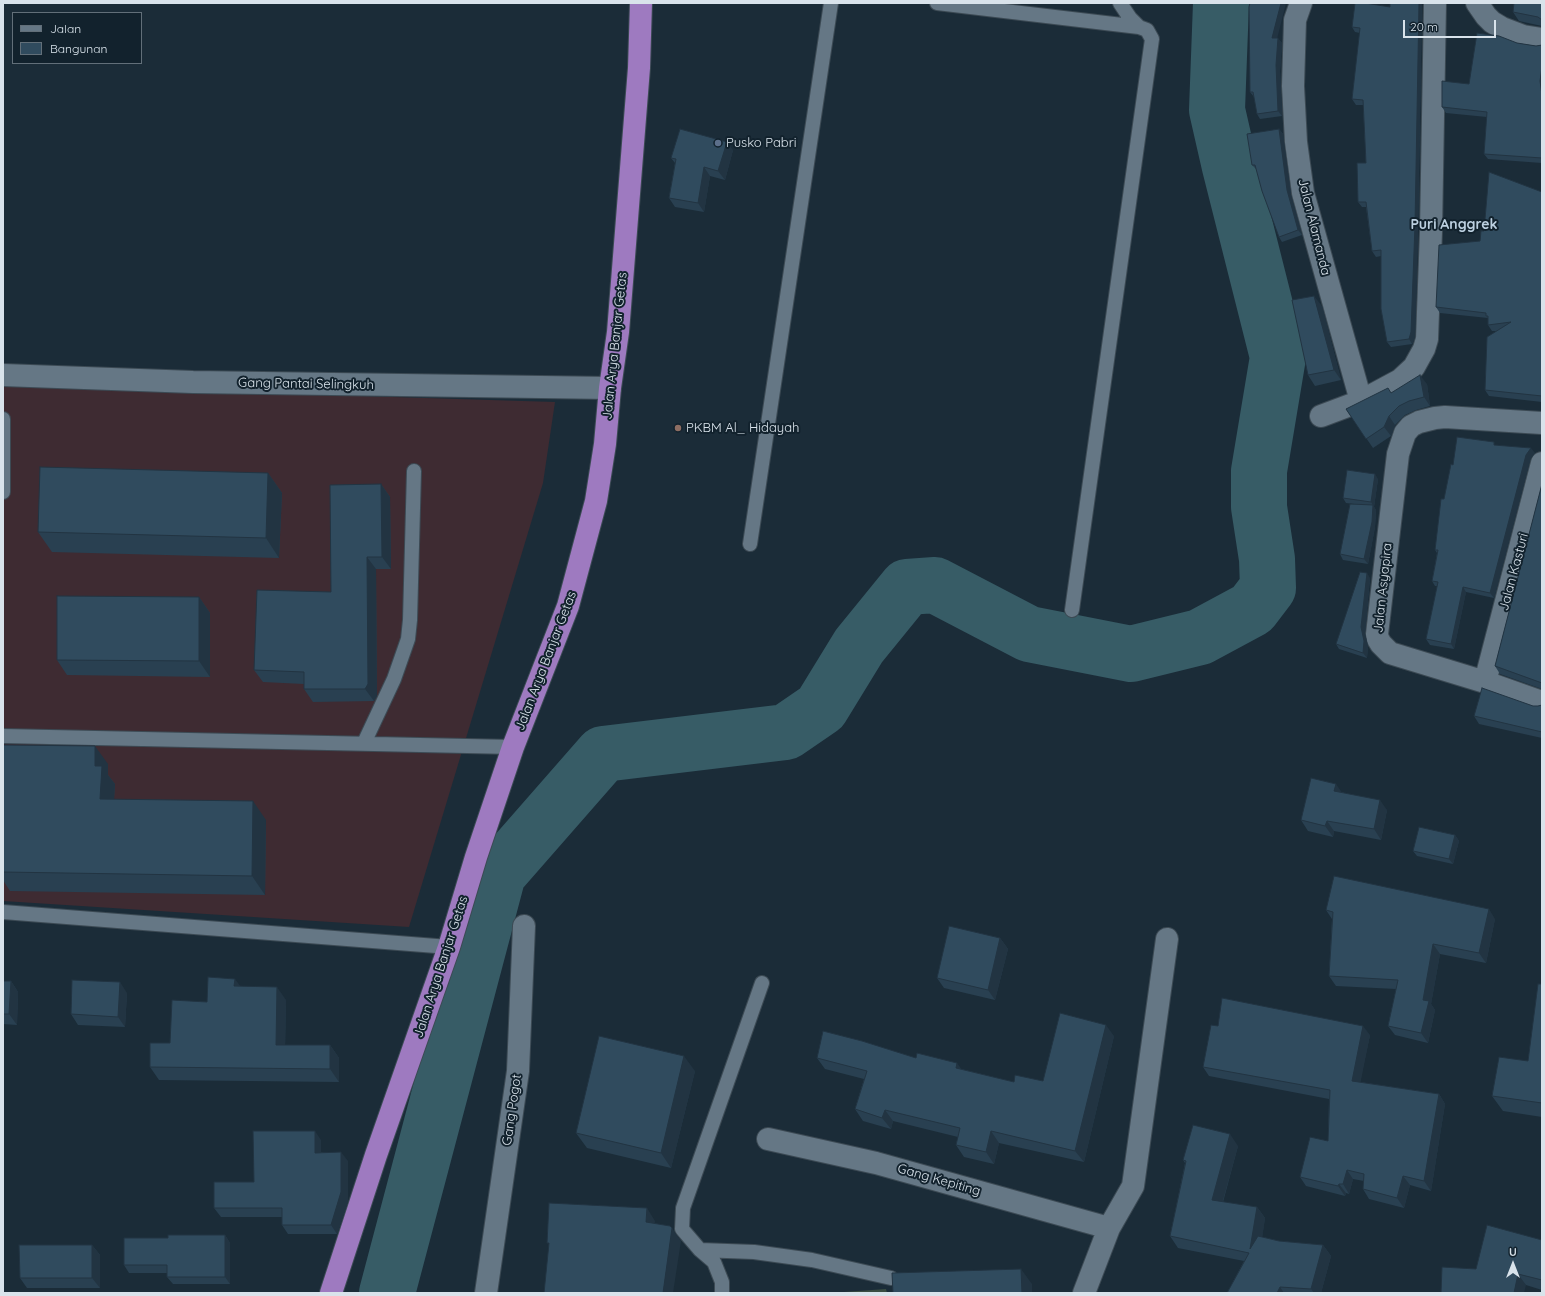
<!DOCTYPE html>
<style>
body{margin:0}
#map{position:relative;width:1545px;height:1296px;overflow:hidden;background:#1b2c38;font-family:Quicksand,sans-serif}
canvas{display:block}
.frame{position:absolute;inset:0;border:4px solid #d9e3eb;pointer-events:none}
.legend{position:absolute;left:12px;top:12px;width:130px;height:52px;box-sizing:border-box;background:#12222d;border:1px solid #626f79;margin:0;padding:5px 7px;list-style:none;font-size:12px;color:#d9e3eb}
.legend li{display:flex;align-items:center;gap:8px;height:20px}
.legend b{width:20px;border:1px solid #626f79}
.north{position:absolute;left:1493px;top:1244px;width:40px;height:40px;-webkit-text-stroke:3px #12222d;paint-order:stroke;rotate:0deg;font-size:11px;font-weight:700;line-height:16px;text-align:center;color:#d9e3eb}
.north::after{content:'';display:block;margin:auto;width:14px;height:18px;background:#d9e3eb;clip-path:polygon(50% 0,100% 100%,50% 72%,0 100%)}
.scale{position:absolute;left:1403px;top:20px;width:93px;height:18px;box-sizing:border-box;border:2px solid #d9e3eb;border-top:0;padding-left:5px;font-size:12px;line-height:14px;white-space:nowrap;color:#d9e3eb;-webkit-text-stroke:3px #12222d;paint-order:stroke}
</style>
<div id="map">
<canvas width="1545" height="1296"></canvas>
<div class="frame"></div>
<ul class="legend">
<li><b style="height:5px;background:#657785"></b>Jalan</li>
<li><b style="height:11px;background:#304b5e"></b>Bangunan</li>
</ul>
<div class="north">U</div>
<div class="scale">20 m</div>
</div>
<script>
const ctx = document.querySelector('canvas').getContext('2d');
ctx.lineJoin = 'round';
function paint(path, color) { ctx.fillStyle = color; ctx.fill(path, 'evenodd'); }
const shape = rows => new Path2D(rows.map(r => 'M' + r).join(''));
function strokePath(path, color, width, dash) { ctx.strokeStyle = color; ctx.lineWidth = width; ctx.lineCap = dash ? 'butt' : 'round'; ctx.setLineDash(dash || []); ctx.stroke(path); }
function drawText(font, color, halo, rows, align = 'center') {
  ctx.font = font + ' Quicksand,sans-serif'; ctx.lineWidth = 4; ctx.setLineDash([]); ctx.textBaseline = 'middle'; ctx.strokeStyle = halo; ctx.fillStyle = color; for (const [text, x, y, turn = 0] of rows) {
    ctx.save(); ctx.translate(x, y); ctx.rotate((+turn || 0) * Math.PI / 180); ctx.textAlign = isNaN(turn) ? turn : align; if (halo) ctx.strokeText(text, 0, 0); ctx.fillText(text, 0, 0); ctx.restore();
  }
}
paint(shape([
 [3,385,555,402,543,483,409,927,3,901]
]), '#3e2b32');
paint(shape([
 [886,1289,887,1293,844,1293,844,1292]
]), '#3a4d42');
strokePath(shape([
 [387,1293,498,874,603,754,786,732,821,708,859,646,907,587,935,585,1029,634,1131,654,1200,637,1252,609,1268,588,1267,559,1259,507,1259,471,1278,357,1230,167,1217,110,1221,3]
]), '#375c66', 56);
const lane = shape([
 [937,3,1139,27,1147,30,1152,39,1072,610],
 [1120,3,1130,18,1139,27],
 [3,492,3,419],
 [750,544,831,3],
 [3,736,513,747],
 [364,743,394,679,408,639,410,620,414,471],
 [3,912,449,947],
 [700,1250,754,1252,812,1260,891,1278],
 [722,1293,722,1282,714,1262,700,1250,682,1229,683,1208,762,983]
]);
const street = shape([
 [1301,3,1295,20,1293,86,1296,142,1303,193,1361,401],
 [1477,3,1486,16,1492,22,1502,28,1523,36,1542,39],
 [3,375,193,382,610,388],
 [1321,416,1361,401,1400,380,1414,367,1424,349,1427,339,1431,231,1435,3],
 [1542,423,1445,417,1435,418,1419,422,1411,426,1405,433,1398,454,1377,634,1378,639,1381,644,1390,653,1485,682,1542,702],
 [1485,682,1542,463],
 [768,1139,876,1163,1109,1228],
 [486,1293,518,1071,524,926],
 [1084,1293,1109,1228,1133,1186,1167,939]
]);
const highway = shape([
 [331,1293,376,1155,449,947,476,857,513,747,568,606,596,501,605,444,610,388,618,332,639,68,641,3]
]);
strokePath(lane, '#3c4a54', 16);
strokePath(street, '#3c4a54', 24);
strokePath(highway, '#3c4a54', 24);
strokePath(lane, '#657785', 14);
strokePath(street, '#657785', 22);
strokePath(highway, '#9e7ac0', 22);
paint(shape([
 [1390,3,1422,3,1418,231,1415,337,1412,344,1391,347,1387,342,1381,256,1376,257,1372,251,1366,207,1362,207,1358,202,1366,163,1363,105,1356,105,1352,99,1360,33,1355,32,1352,27,1390,7],
 [1542,3,1542,26,1519,21,1513,12],
 [1277,38,1282,43,1280,71,1282,116,1260,119,1257,114,1254,97,1250,92],
 [1517,43,1536,46,1542,45,1542,163,1488,159,1484,154,1487,117,1446,113,1442,107,1469,84],
 [1279,129,1283,134,1291,195,1302,235,1282,242,1279,237,1257,170,1252,165],
 [733,150,725,180,710,176,704,212,675,207,669,198,675,163,671,158],
 [1542,192,1542,402,1489,396,1485,390,1497,331,1492,331,1488,325,1488,318,1440,313,1436,307,1480,241,1484,231],
 [1322,306,1341,380,1315,386,1308,375],
 [1427,384,1430,406,1416,410,1405,415,1395,425,1391,436,1373,448,1346,409,1391,393],
 [1496,445,1535,453,1530,460,1494,598,1466,592,1454,649,1430,645,1426,639,1438,586,1435,586,1432,581,1437,553,1435,550,1444,499,1453,465],
 [268,473,282,493,279,558,52,552,38,532],
 [1378,479,1374,507,1376,510,1375,527,1368,564,1343,560,1340,554,1354,504,1346,503,1343,498],
 [381,484,390,497,391,569,376,569,377,696,374,701,313,702,304,689,304,684,263,682,254,670,331,592],
 [1542,484,1542,689,1500,674,1495,666],
 [1370,578,1365,633,1368,646,1367,658,1339,649,1336,644],
 [199,597,210,613,210,677,67,675,57,660],
 [1542,705,1542,738,1479,724,1474,716,1533,706,1538,706],
 [3,745,108,764,108,775,115,784,114,799,266,820,265,895,10,891,3,880],
 [1342,792,1387,810,1381,840,1334,831,1333,837,1308,831,1301,820],
 [1455,835,1459,841,1453,864,1417,856,1413,851],
 [1326,910,1495,919,1486,963,1440,954,1431,1004,1435,1010,1428,1043,1395,1035,1388,1026,1396,989,1336,986,1329,976,1332,919],
 [1000,938,1008,949,995,1000,944,988,937,978],
 [3,981,11,981,18,992,17,1025,3,1024],
 [1542,984,1542,1117,1503,1111,1492,1096,1528,1061],
 [240,986,286,1000,285,1045,330,1045,339,1058,339,1082,159,1080,150,1067,170,1043,207,1002],
 [127,993,125,1027,78,1025,71,1014],
 [1218,1026,1370,1035,1360,1082,1439,1094,1445,1104,1431,1191,1410,1185,1404,1208,1369,1199,1363,1189,1364,1181,1353,1179,1349,1194,1346,1193,1345,1196,1306,1186,1300,1177,1328,1141,1329,1099,1209,1076,1203,1067],
 [1114,1036,1084,1162,999,1143,994,1164,964,1157,956,1145,958,1137,893,1121,891,1129,863,1121,855,1109,864,1079,825,1069,817,1058,916,1058,1014,1082,1043,1081],
 [695,1071,671,1168,587,1148,576,1133],
 [321,1140,321,1152,348,1161,348,1201,337,1234,288,1234,282,1225,282,1217,221,1217,214,1208,254,1182],
 [1238,1146,1223,1202,1257,1207,1265,1218,1262,1237,1279,1241,1323,1245,1331,1256,1321,1293,1227,1293,1244,1261,1178,1248,1170,1236,1185,1163,1183,1160],
 [225,1235,230,1243,230,1284,173,1284,167,1277,167,1273,129,1273,124,1265,168,1238],
 [1542,1240,1542,1290,1526,1285,1476,1269],
 [92,1245,100,1255,100,1288,27,1288,20,1278]
]), '#294051');
paint(shape([
 [1281,3,1286,3,1276,43,1272,38],
 [1419,3,1422,3,1418,231,1415,337,1412,344,1409,339],
 [1278,38,1282,43,1280,71,1282,116,1278,111,1276,65],
 [1542,67,1542,95,1540,81],
 [1279,129,1283,134,1291,195,1302,235,1298,230,1287,190],
 [727,142,733,150,725,180,718,171],
 [704,167,710,176,704,212,698,203],
 [1314,296,1322,306,1341,380,1334,370],
 [1420,375,1427,384,1430,406,1424,397],
 [1389,416,1395,425,1391,436,1384,427],
 [1531,448,1535,453,1530,460,1494,598,1490,593,1526,455],
 [268,473,282,493,279,558,266,538],
 [1375,474,1378,479,1374,507,1371,502],
 [381,484,390,497,391,569,382,557],
 [1373,505,1376,510,1375,527,1368,564,1364,559],
 [367,557,376,569,377,696,374,701,365,689],
 [1367,573,1370,578,1365,633,1368,646,1367,658,1363,653,1361,627],
 [1463,587,1466,592,1454,649,1451,644],
 [199,597,210,613,210,677,199,661],
 [95,746,108,764,108,775,115,784,113,817,100,799,95,766],
 [1336,784,1343,794,1334,791],
 [1380,800,1387,810,1381,840,1374,829],
 [253,801,266,820,265,895,252,876],
 [1327,821,1334,831,1333,837,1325,826],
 [1455,835,1459,841,1453,864,1449,859],
 [1489,909,1495,919,1486,963,1479,953],
 [1000,938,1008,949,995,1000,988,990],
 [1433,944,1440,954,1431,1004,1435,1010,1428,1043,1421,1033,1423,1000],
 [235,979,244,991,234,986],
 [11,981,18,992,17,1025,9,1014],
 [120,982,127,993,125,1027,118,1017],
 [277,987,286,1000,285,1057,276,1045],
 [1106,1025,1114,1036,1084,1162,1075,1151],
 [1363,1026,1370,1035,1359,1090,1352,1081],
 [330,1045,339,1058,339,1082,330,1069],
 [684,1056,695,1071,671,1168,661,1153],
 [957,1063,965,1074,956,1068],
 [1439,1094,1445,1104,1431,1191,1424,1181],
 [885,1110,893,1121,891,1129,882,1118],
 [315,1131,321,1140,321,1162,315,1153],
 [991,1131,999,1143,994,1164,986,1152],
 [1230,1134,1238,1146,1220,1211,1212,1200],
 [341,1152,348,1161,348,1201,337,1234,331,1225],
 [1347,1170,1353,1179,1349,1194,1343,1184],
 [1403,1176,1410,1185,1404,1208,1397,1198],
 [1339,1184,1346,1193,1345,1196,1338,1186],
 [1257,1207,1265,1218,1259,1261,1250,1249],
 [647,1208,655,1221,654,1235,646,1222],
 [672,1228,681,1241,673,1293,663,1293],
 [225,1235,230,1243,230,1284,225,1277],
 [92,1245,100,1255,100,1288,92,1278],
 [1323,1245,1331,1256,1321,1293,1314,1293,1311,1289],
 [1021,1269,1032,1284,1032,1293,1022,1293],
 [1518,1274,1526,1285,1524,1293,1514,1293],
 [1280,1287,1284,1293,1277,1293]
]), '#223442');
const building = shape([
 [1250,3,1281,3,1272,38,1278,38,1276,65,1278,111,1257,114,1253,92,1250,92,1249,7,1250,3],
 [1355,3,1365,3,1390,7,1390,3,1419,3,1415,225,1411,332,1409,339,1387,342,1381,309,1381,250,1372,251,1366,202,1358,202,1357,163,1366,163,1363,100,1352,99,1360,28,1352,27,1355,3],
 [1514,3,1542,3,1542,20,1538,17,1513,12,1514,3],
 [1477,33,1499,36,1517,43,1536,46,1542,45,1542,67,1540,81,1542,95,1542,158,1484,154,1487,112,1442,107,1442,81,1469,84,1477,33],
 [680,129,727,142,718,171,704,167,698,203,669,198,676,159,671,158,680,129],
 [1279,129,1287,190,1298,230,1279,237,1262,191,1255,165,1252,165,1247,134,1279,129],
 [1489,172,1542,192,1542,396,1485,390,1487,337,1511,322,1488,325,1488,316,1486,316,1486,313,1436,307,1439,245,1480,241,1481,231,1484,231,1489,172],
 [1314,296,1334,370,1308,375,1292,300,1314,296],
 [1420,375,1424,397,1409,401,1399,406,1389,416,1384,427,1366,439,1346,409,1388,388,1391,393,1420,375],
 [1457,437,1494,442,1494,445,1531,448,1526,455,1490,593,1463,587,1451,644,1426,639,1438,582,1432,581,1438,550,1435,550,1441,499,1444,499,1451,464,1453,465,1457,437],
 [40,467,268,473,266,538,38,532,40,467],
 [1347,470,1375,474,1371,502,1343,498,1347,470],
 [381,484,382,557,367,557,368,684,365,689,304,689,304,672,254,670,257,590,331,592,330,485,381,484],
 [1542,484,1542,683,1495,666,1542,484],
 [1350,504,1373,505,1372,522,1364,559,1340,554,1350,504],
 [1360,572,1367,573,1361,627,1364,641,1363,653,1336,644,1360,572],
 [57,596,199,597,199,661,57,660,57,596],
 [1482,688,1533,706,1538,706,1542,705,1542,732,1474,716,1482,688],
 [3,745,95,746,95,766,102,766,100,799,253,801,252,876,3,872,3,745],
 [1311,778,1336,784,1334,791,1380,800,1374,829,1327,821,1325,826,1301,820,1311,778],
 [1419,827,1455,835,1449,859,1413,851,1419,827],
 [1334,876,1489,909,1479,953,1433,944,1423,1000,1429,1001,1421,1033,1388,1026,1398,980,1329,976,1333,912,1326,910,1334,876],
 [949,926,1000,938,988,990,937,978,949,926],
 [208,977,235,979,234,986,277,987,276,1045,330,1045,330,1069,150,1067,150,1043,170,1043,172,1000,207,1002,208,977],
 [72,980,120,982,118,1017,71,1014,72,980],
 [3,981,11,981,9,1014,3,1014,3,981],
 [1538,984,1542,984,1542,1103,1492,1096,1499,1057,1528,1061,1538,984],
 [1222,998,1363,1026,1352,1081,1439,1094,1424,1181,1403,1176,1397,1198,1363,1189,1364,1174,1347,1170,1343,1184,1339,1184,1338,1186,1300,1177,1310,1137,1328,1141,1330,1090,1203,1067,1211,1025,1218,1026,1222,998],
 [1060,1013,1106,1025,1075,1151,991,1131,986,1152,956,1145,960,1128,885,1110,882,1118,855,1109,867,1071,817,1058,823,1031,862,1041,916,1058,917,1053,957,1063,956,1068,1014,1082,1015,1075,1043,1081,1060,1013],
 [599,1036,684,1056,661,1153,576,1133,599,1036],
 [1193,1125,1230,1134,1212,1200,1257,1207,1250,1249,1258,1236,1279,1241,1323,1245,1311,1289,1280,1287,1277,1293,1227,1293,1249,1253,1170,1236,1186,1161,1183,1160,1193,1125],
 [253,1131,315,1131,315,1153,341,1152,341,1192,331,1225,282,1225,282,1208,214,1208,214,1182,254,1182,253,1131],
 [549,1203,647,1208,646,1222,670,1226,672,1228,663,1293,544,1293,549,1243,547,1243,549,1203],
 [1487,1225,1542,1240,1542,1280,1518,1274,1514,1293,1441,1293,1442,1267,1476,1269,1487,1225],
 [168,1235,225,1235,225,1277,167,1277,167,1265,124,1265,124,1238,168,1238,168,1235],
 [19,1245,92,1245,92,1278,20,1278,19,1245],
 [1021,1269,1022,1293,893,1293,892,1273,1021,1269]
]);
paint(building, '#304b5e');
strokePath(building, '#223442', 1);
for (const [x, y, r, color] of [
 [718,143,4,"#5c6f8a"],
 [678,428,4,"#8d6e63"]
]) { const dot = new Path2D(); dot.arc(x, y, r, 0, 2 * Math.PI); ctx.fillStyle = color; ctx.fill(dot); strokePath(dot, '#12222d', 1.5); }
drawText('13px', '#d9e3eb', '#12222d', [
 ["Pusko Pabri",726,143],
 ["PKBM Al_ Hidayah",686,428]
], 'left');
drawText('13px', '#d9e3eb', '#12222d', [
 ["Jalan Alamanda",1314,227,76],
 ["Jalan Arya Banjar Getas",615,346,-84],
 ["Gang Pantai Selingkuh",306,384,1],
 ["Jalan Kasturi",1514,572,-75],
 ["Jalan Asyapira",1383,588,-84],
 ["Jalan Arya Banjar Getas",546,661,-69],
 ["Jalan Arya Banjar Getas",441,967,-72],
 ["Gang Pogot",512,1110,-82],
 ["Gang Kepiting",939,1180,16]
]);
drawText('bold 14px', '#bcd0e0', '#12222d', [
 ["Puri Anggrek",1454,225]
]);
</script>
